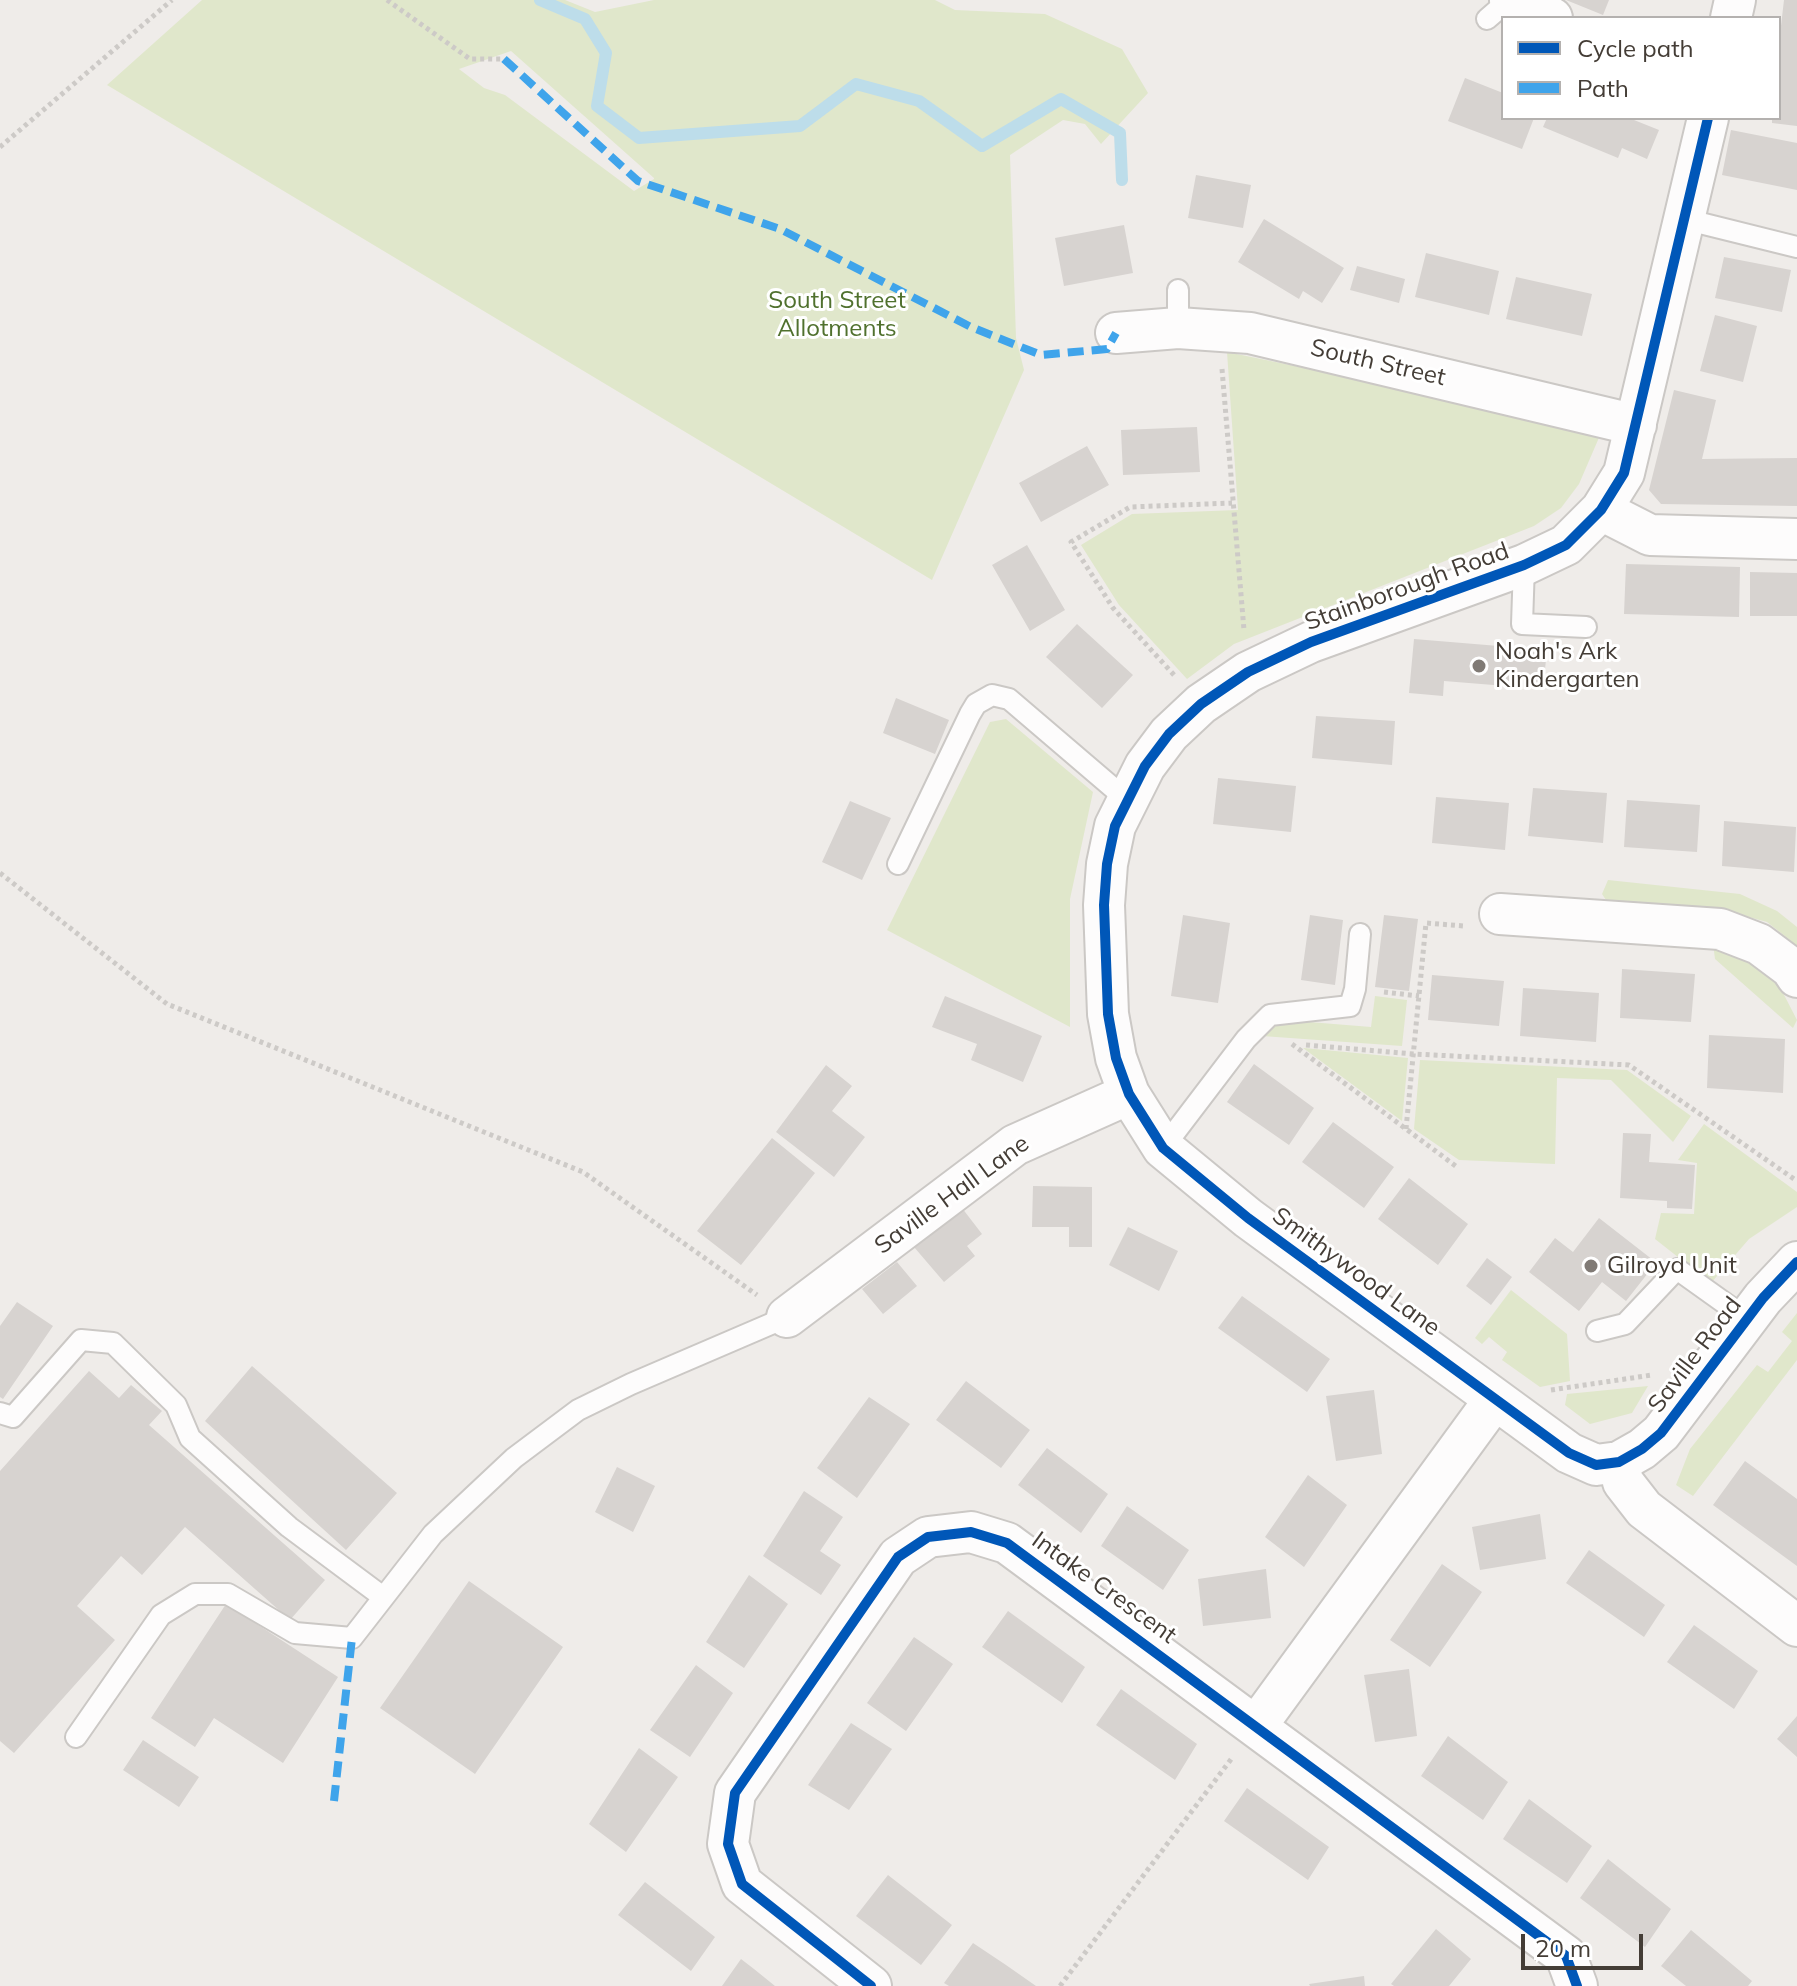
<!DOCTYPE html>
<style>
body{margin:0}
#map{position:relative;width:1797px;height:1986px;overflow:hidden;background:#efece9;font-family:Mulish,sans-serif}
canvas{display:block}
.legend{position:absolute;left:1501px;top:16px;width:280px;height:104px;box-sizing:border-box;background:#fff;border:2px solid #b4b1af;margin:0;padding:10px 14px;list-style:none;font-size:24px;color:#443d36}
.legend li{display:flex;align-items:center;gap:16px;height:40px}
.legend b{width:40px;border:2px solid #b4b1af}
.scale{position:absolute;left:1521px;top:1934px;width:122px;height:36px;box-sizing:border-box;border:4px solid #443d36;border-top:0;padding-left:10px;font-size:24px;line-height:28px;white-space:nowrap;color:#443d36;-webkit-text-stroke:6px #fff;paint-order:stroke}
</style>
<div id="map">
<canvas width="1797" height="1986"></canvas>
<ul class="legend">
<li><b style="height:10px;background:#0057b8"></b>Cycle path</li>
<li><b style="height:10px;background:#3fa4eb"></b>Path</li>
</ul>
<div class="scale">20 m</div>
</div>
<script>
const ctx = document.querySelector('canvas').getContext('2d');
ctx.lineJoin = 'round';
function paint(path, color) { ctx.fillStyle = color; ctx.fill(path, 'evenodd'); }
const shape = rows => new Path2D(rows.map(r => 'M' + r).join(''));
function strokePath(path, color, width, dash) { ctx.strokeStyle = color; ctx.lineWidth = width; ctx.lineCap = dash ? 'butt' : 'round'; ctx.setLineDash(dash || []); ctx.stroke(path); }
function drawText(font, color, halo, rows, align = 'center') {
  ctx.font = font + ' Mulish,sans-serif'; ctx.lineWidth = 6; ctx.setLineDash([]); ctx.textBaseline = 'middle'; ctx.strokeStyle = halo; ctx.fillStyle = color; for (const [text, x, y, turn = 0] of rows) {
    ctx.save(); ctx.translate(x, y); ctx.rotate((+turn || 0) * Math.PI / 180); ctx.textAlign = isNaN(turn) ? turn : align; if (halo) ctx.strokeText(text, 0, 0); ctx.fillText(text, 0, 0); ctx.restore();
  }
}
paint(shape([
 [202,0,565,0,595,12,654,0,935,0,955,10,1045,14,1122,49,1148,93,1101,144,1085,124,1063,120,1010,155,1016,338,1024,370,932,580,107,85],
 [511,51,654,178,654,179,634,191,505,95,484,88,459,69],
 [1227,352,1397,387,1601,433,1579,484,1561,508,1534,526,1234,644,1187,679,1119,605,1081,545,1132,514,1238,510],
 [1006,719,1093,792,1070,899,1070,1027,887,930,990,722],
 [1608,880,1740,894,1777,911,1797,927,1797,949,1791,941,1767,922,1734,913,1612,909,1602,894],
 [1713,943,1757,963,1781,989,1797,1020,1793,1028,1715,959],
 [1375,996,1407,1000,1402,1046,1262,1036,1270,1027,1297,1021,1371,1027],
 [1304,1048,1408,1058,1402,1121,1303,1048],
 [1420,1060,1627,1070,1691,1116,1673,1142,1611,1080,1557,1078,1555,1164,1459,1160,1414,1129],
 [1704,1124,1797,1192,1797,1207,1749,1239,1711,1283,1655,1239,1661,1213,1694,1214,1697,1163,1678,1160],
 [1511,1290,1567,1334,1570,1381,1540,1387,1502,1360,1507,1352,1489,1337,1482,1344,1475,1338],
 [1797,1313,1797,1360,1693,1496,1676,1485,1690,1449,1757,1365,1768,1372,1792,1341,1782,1332],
 [1648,1386,1632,1413,1590,1424,1565,1405,1567,1394]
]), '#e0e7cb');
strokePath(shape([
 [540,0,585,19,606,53,597,106,639,138,800,126,856,84,919,101,982,146,1061,99,1120,133,1122,180]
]), '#bdddea', 12);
paint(shape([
 [1566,0,1609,0,1603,15],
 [1784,0,1797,0,1797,126,1772,123,1772,118,1779,118,1779,43],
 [1465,78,1503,93,1503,118,1534,118,1522,149,1448,121],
 [1547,118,1629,118,1659,130,1647,159,1622,148,1618,158,1543,127],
 [1731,130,1797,143,1797,190,1722,175],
 [1196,175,1251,185,1243,228,1188,218],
 [1264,219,1344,268,1322,303,1303,291,1299,299,1238,262],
 [1124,225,1133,273,1064,286,1055,238],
 [1426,253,1499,271,1489,315,1415,297],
 [1724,257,1791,270,1782,312,1715,298],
 [1357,266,1405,279,1399,303,1350,290],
 [1516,277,1592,294,1582,336,1506,319],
 [1715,315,1757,326,1743,382,1700,371],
 [1674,390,1716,400,1702,459,1797,458,1797,506,1661,504,1649,490],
 [1197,427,1200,472,1123,475,1121,430],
 [1087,446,1109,485,1041,522,1019,483],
 [1027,545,1065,610,1030,631,992,565],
 [1626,564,1740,567,1739,617,1624,614],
 [1750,572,1797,573,1797,616,1750,616],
 [1077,624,1133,675,1102,708,1046,657],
 [1414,639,1547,650,1543,689,1444,681,1443,696,1409,693],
 [896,698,949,720,935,754,883,733],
 [1316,716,1395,721,1392,765,1312,758],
 [1218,778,1296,786,1291,832,1213,824],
 [1533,788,1607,793,1603,843,1528,836],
 [1436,797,1509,803,1505,850,1432,843],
 [1627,800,1700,805,1697,852,1624,847],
 [850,801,891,818,862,880,822,862],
 [1724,821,1796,827,1794,872,1722,866],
 [1183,915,1230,923,1218,1003,1171,996],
 [1310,915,1343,920,1335,985,1301,980],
 [1384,915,1418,919,1409,991,1375,987],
 [1622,969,1695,974,1691,1022,1620,1018],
 [1432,975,1504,981,1499,1026,1428,1020],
 [1523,988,1599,993,1596,1042,1520,1036],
 [945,996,1042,1036,1023,1082,971,1060,977,1044,932,1027],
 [1709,1035,1785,1039,1783,1093,1707,1088],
 [1254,1064,1314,1108,1289,1145,1227,1102],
 [826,1065,852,1086,832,1111,865,1137,834,1177,776,1132],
 [1333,1122,1394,1167,1364,1208,1302,1162],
 [1623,1133,1651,1134,1649,1162,1695,1165,1692,1209,1667,1208,1667,1201,1620,1198],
 [772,1138,815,1173,741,1265,697,1231],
 [1409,1178,1468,1224,1438,1265,1378,1219],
 [1033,1186,1092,1187,1092,1247,1069,1247,1069,1227,1032,1227],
 [962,1208,982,1234,967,1246,975,1256,944,1282,914,1247],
 [1599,1218,1653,1260,1645,1271,1648,1273,1626,1301,1602,1282,1579,1311,1529,1272,1555,1238,1573,1252],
 [1128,1227,1178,1251,1159,1291,1109,1265],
 [1487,1258,1512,1277,1491,1305,1466,1286],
 [897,1262,917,1286,883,1314,862,1289],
 [1242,1296,1330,1359,1307,1392,1218,1328],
 [17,1302,53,1326,3,1399,0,1397,0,1326],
 [252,1366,397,1493,346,1550,205,1421],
 [89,1371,119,1398,131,1385,162,1411,149,1425,325,1580,290,1620,185,1527,142,1575,121,1556,77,1606,115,1640,14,1753,0,1741,0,1471],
 [966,1381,1030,1430,1001,1468,936,1420],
 [1374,1390,1382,1454,1336,1461,1326,1396],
 [869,1397,910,1424,857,1498,817,1468],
 [1047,1448,1108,1494,1081,1533,1018,1485],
 [1745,1461,1797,1499,1797,1566,1713,1505],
 [617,1467,655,1486,633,1532,595,1512],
 [1308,1475,1347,1505,1304,1567,1265,1537],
 [804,1491,843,1517,820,1551,841,1565,821,1595,763,1556],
 [1127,1506,1189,1550,1163,1590,1101,1546],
 [1540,1514,1546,1559,1480,1570,1472,1527],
 [1589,1550,1665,1605,1644,1637,1566,1583],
 [1442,1564,1482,1592,1430,1667,1390,1640],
 [1266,1569,1271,1618,1203,1626,1198,1579],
 [749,1575,788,1604,744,1668,706,1642],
 [469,1581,563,1647,475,1774,380,1708],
 [226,1604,338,1677,283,1763,214,1718,195,1747,151,1718],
 [1008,1611,1085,1667,1062,1703,982,1647],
 [1694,1625,1758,1671,1734,1709,1667,1662],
 [914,1637,953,1664,906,1731,867,1703],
 [696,1665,733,1693,690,1757,650,1730],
 [1409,1669,1417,1736,1375,1742,1364,1675],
 [1121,1689,1197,1744,1175,1780,1096,1725],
 [1797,1716,1797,1757,1777,1739],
 [851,1723,892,1749,849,1810,808,1785],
 [1448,1736,1508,1782,1483,1820,1421,1776],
 [143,1740,199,1777,179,1807,123,1770],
 [639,1748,678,1777,626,1852,589,1824],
 [1247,1788,1329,1847,1308,1880,1224,1821],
 [1529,1799,1592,1846,1567,1883,1503,1839],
 [1608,1859,1671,1909,1645,1947,1580,1898],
 [888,1875,952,1925,921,1965,856,1916],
 [645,1882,715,1937,691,1971,618,1915],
 [1436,1929,1471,1959,1449,1986,1394,1986,1391,1984],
 [1691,1930,1752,1981,1748,1986,1686,1986,1661,1966],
 [973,1943,1006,1965,1036,1986,949,1986,944,1983],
 [741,1959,754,1969,775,1986,722,1986],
 [1364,1976,1365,1986,1310,1986,1309,1984]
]), '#d7d3d0');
const service = shape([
 [1487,19,1509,0],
 [1684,219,1797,247],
 [1178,290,1178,328],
 [1524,565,1522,624,1586,627],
 [898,864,970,714,976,704,992,695,1009,699,1126,799],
 [1163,1148,1246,1039,1270,1015,1350,1006,1355,989,1360,934],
 [1597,1331,1625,1324,1677,1269,1747,1319],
 [0,1413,13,1417,81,1340,113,1343,176,1405,190,1438,289,1527,383,1597],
 [76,1737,161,1615,195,1594,228,1594,295,1633,352,1638,433,1534,514,1458,578,1410,631,1384,787,1317]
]);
const minor = shape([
 [1510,1,1552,18],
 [1731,18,1735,0],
 [1708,118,1624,473,1601,510,1566,545,1524,565,1311,642,1248,672,1201,704,1169,734,1145,766,1115,826,1107,864,1104,905,1108,1014,1116,1058,1129,1094,1163,1148,1248,1218,1569,1453,1596,1465,1619,1462,1642,1449,1661,1433,1763,1298,1797,1262],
 [1116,333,1178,328,1250,333,1636,425],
 [1601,510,1650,535,1797,539],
 [1500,914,1720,929,1759,944,1791,968,1797,977],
 [787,1317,1015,1145,1129,1094],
 [1619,1462,1623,1482,1644,1509,1797,1626],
 [1257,1725,1495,1399],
 [871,1986,742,1884,728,1844,735,1793,898,1557,928,1537,971,1532,1007,1543,1566,1956,1577,1986]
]);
strokePath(service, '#cbc8c5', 24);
strokePath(minor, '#cbc8c5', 44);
strokePath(shape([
 [387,0,470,59,504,59],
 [0,147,172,0],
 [1222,369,1244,630],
 [1174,675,1113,608,1071,542,1130,507,1232,503],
 [0,873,167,1004,583,1172,757,1295],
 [1384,992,1419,996],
 [1292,1044,1457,1167],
 [1306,1045,1414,1054,1629,1065,1797,1181],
 [1406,1129,1426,923,1464,926],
 [1551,1390,1652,1375],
 [1060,1986,1232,1758]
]), '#cdcac7', 5, [4, 4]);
strokePath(service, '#fdfcfc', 20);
strokePath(minor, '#fdfcfc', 40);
strokePath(shape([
 [504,59,638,181,780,229,971,327,1041,355,1107,349,1116,333],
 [334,1801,352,1638]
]), '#3fa4eb', 8, [16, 8]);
strokePath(shape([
 [1708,118,1624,473,1601,510,1566,545,1524,565,1311,642,1248,672,1201,704,1169,734,1145,766,1115,826,1107,864,1104,905,1108,1014,1116,1058,1129,1094,1163,1148,1248,1218,1569,1453,1596,1465,1619,1462,1642,1449,1661,1433,1763,1298,1797,1262],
 [871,1986,742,1884,728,1844,735,1793,898,1557,928,1537,971,1532,1007,1543,1566,1956,1577,1986]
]), '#0057b8', 10);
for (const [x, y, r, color] of [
 [1479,666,8,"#807a75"],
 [1591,1266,8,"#807a75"]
]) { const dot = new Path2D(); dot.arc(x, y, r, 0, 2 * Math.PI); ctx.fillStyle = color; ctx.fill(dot); strokePath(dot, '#fff', 3); }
drawText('24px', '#50712e', '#fff', [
 ["South Street",837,301],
 ["Allotments",837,329]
]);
drawText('24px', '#443d36', '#fff', [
 ["South Street",1378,363,13],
 ["Stainborough Road",1407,587,-20],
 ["Saville Hall Lane",952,1195,-36],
 ["Smithywood Lane",1356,1272,36],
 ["Saville Road",1695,1355,-53],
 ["Intake Crescent",1104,1588,36]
]);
drawText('24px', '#443d36', '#fff', [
 ["Noah's Ark",1495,652],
 ["Kindergarten",1495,680],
 ["Gilroyd Unit",1607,1266]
], 'left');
</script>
